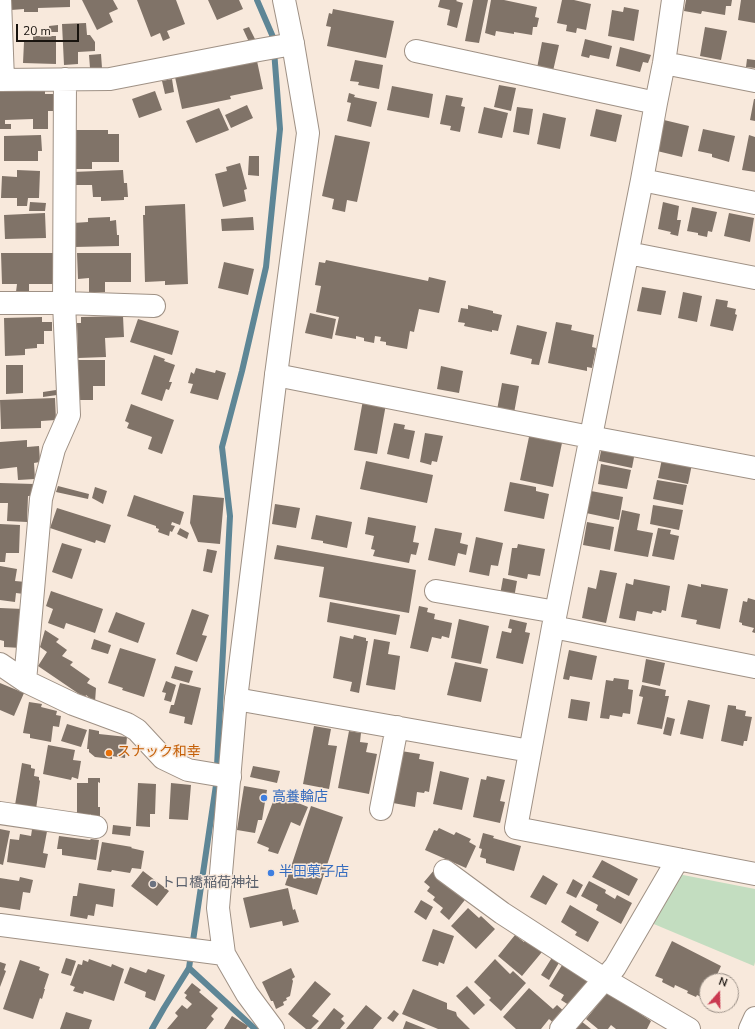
<!DOCTYPE html>
<meta charset="utf-8">
<style>
body{margin:0}
#map{position:relative;width:755px;height:1029px;overflow:hidden;background:#f8e9dc;font-family:"Nunito Sans",sans-serif}
canvas{display:block}
.north{position:absolute;left:699px;top:973px;width:40px;height:40px;box-sizing:border-box;background:#f8e9dc;border:1px solid #9e938a;border-radius:50%;rotate:20deg;font-size:11px;font-weight:700;line-height:16px;text-align:center;color:#18130e}
.north::after{content:'';display:block;margin:auto;width:14px;height:18px;background:#ca3950;clip-path:polygon(50% 0,100% 100%,50% 72%,0 100%)}
.scale{position:absolute;left:16px;top:24px;width:63px;height:18px;box-sizing:border-box;border:2px solid #18130e;border-top:0;padding-left:5px;font-size:12px;line-height:14px;white-space:nowrap;color:#18130e;-webkit-text-stroke:3px #f8e9dc;paint-order:stroke}
</style>
<div id="map">
<canvas width="755" height="1029"></canvas>
<div class="north">N</div>
<div class="scale">20 m</div>
</div>
<script>
const ctx = document.querySelector('canvas').getContext('2d');
ctx.lineJoin = 'round';
function paint(path, color) { ctx.fillStyle = color; ctx.fill(path, 'evenodd'); }
const shape = rows => new Path2D(rows.map(r => 'M' + r).join(''));
function strokePath(path, color, width, dash) { ctx.strokeStyle = color; ctx.lineWidth = width; ctx.lineCap = dash ? 'butt' : 'round'; ctx.setLineDash(dash || []); ctx.stroke(path); }
function drawText(font, color, halo, rows, align = 'center') {
  ctx.font = font + ' "Nunito Sans","Noto Sans JP",sans-serif'; ctx.lineWidth = 3; ctx.setLineDash([]); ctx.textBaseline = 'middle'; ctx.strokeStyle = halo; ctx.fillStyle = color; for (const [text, x, y, turn = 0] of rows) {
    ctx.save(); ctx.translate(x, y); ctx.rotate((+turn || 0) * Math.PI / 180); ctx.textAlign = isNaN(turn) ? turn : align; if (halo) ctx.strokeText(text, 0, 0); ctx.fillText(text, 0, 0); ctx.restore();
  }
}
paint(shape([
 [678,874,755,889,755,962,754,966,649,922]
]), '#c3ddc0');
strokePath(shape([
 [152,1029,164,1008,189,968],
 [255,1029,189,968,216,785,230,516,222,447,242,371,266,267,280,129,273,37,257,0]
]), '#5e8696', 6);
paint(shape([
 [10,0,70,0,70,7,38,8,38,12,24,12,24,9,11,10],
 [82,0,113,0,118,9,109,13,113,22,97,30],
 [137,0,176,0,185,24,167,31,170,38,163,41,160,33,151,37],
 [208,0,239,0,243,9,217,20],
 [440,0,457,0,456,1,463,3,457,28,447,25,450,10,438,7],
 [473,0,488,0,479,43,465,41],
 [491,0,504,0,537,7,535,17,539,18,537,27,533,27,532,35,514,32,514,34,496,31,495,36,485,33],
 [562,0,574,0,591,4,586,30,577,28,576,33,566,31,567,25,557,23],
 [686,0,732,0,731,6,726,6,725,15,702,11,701,14,684,11],
 [741,0,755,0,755,23,738,20],
 [624,7,639,10,634,41,608,36,612,10,623,12],
 [333,9,394,21,386,58,327,46,331,27,326,26,329,13,332,14],
 [86,23,87,35,90,35,95,42,95,51,78,52,78,64,64,65,62,24],
 [58,25,58,32,49,32,49,26],
 [249,27,255,39,249,42,243,29],
 [705,27,727,31,721,60,700,56],
 [33,36,56,36,56,64,23,63,24,42,33,42],
 [585,39,612,46,609,59,590,55,589,58,581,56],
 [542,42,559,45,553,71,537,68],
 [620,47,651,55,648,63,643,62,640,72,616,66],
 [101,54,102,68,90,68,89,55],
 [747,59,755,60,755,68,746,67],
 [355,60,383,65,379,89,358,85,359,82,350,81],
 [257,61,263,89,230,96,231,99,182,109,175,77],
 [172,79,174,92,165,94,162,81],
 [499,85,516,88,511,111,494,107],
 [392,86,433,94,429,118,387,110],
 [0,91,45,91,45,94,55,94,55,111,48,111,48,129,33,129,33,119,5,120,5,124,11,124,11,129,0,129],
 [155,91,162,110,139,118,132,99],
 [349,93,355,95,354,97,377,102,371,127,347,121,351,103,347,102],
 [446,95,463,98,461,106,465,107,460,132,450,130,451,126,440,124],
 [754,99,755,99,755,121,750,120],
 [247,105,253,118,231,128,225,115],
 [484,107,508,113,502,138,478,133],
 [517,107,533,109,529,135,513,132],
 [219,108,229,130,196,143,186,121],
 [596,109,622,115,616,142,590,136],
 [543,113,566,118,560,149,537,144],
 [664,120,689,126,682,157,657,151],
 [703,129,735,136,729,162,712,157,712,154,698,151],
 [72,130,108,130,108,134,119,134,119,162,92,162,92,169,72,169],
 [41,135,42,151,38,151,38,161,4,161,4,136],
 [335,135,370,142,357,202,347,200,345,212,332,209,334,199,322,196],
 [749,135,755,137,755,172,742,170],
 [249,156,259,156,259,176,248,175],
 [240,163,247,189,244,190,246,201,223,207,215,174,227,171,226,167],
 [17,170,40,171,39,198,28,198,27,206,17,206,17,198,1,198,2,176,17,177],
 [123,170,124,183,127,183,128,197,124,197,124,200,101,201,101,197,93,197,92,185,73,185,72,172],
 [30,202,46,203,45,211,29,211],
 [663,202,679,206,677,220,681,220,678,236,670,234,671,232,658,229],
 [185,204,188,284,165,285,165,281,145,282,143,215,145,215,145,206],
 [692,207,717,212,712,232,708,231,707,237,698,235,698,233,687,231],
 [45,213,46,238,5,239,4,215],
 [729,213,754,218,750,242,724,236],
 [110,217,110,221,116,220,117,235,119,235,119,246,74,247,73,223,88,222,88,218],
 [253,217,254,230,222,231,221,219],
 [1,253,57,253,57,284,29,284,29,292,16,292,17,284,2,284],
 [77,253,131,253,131,282,105,282,105,292,89,292,89,278,78,279],
 [326,260,428,281,429,277,446,281,439,313,419,309,414,332,410,331,407,349,386,345,386,342,380,341,381,337,375,336,374,343,364,341,364,338,356,336,356,339,335,335,339,317,316,312,321,286,315,285,319,262,325,263],
 [224,262,254,269,248,295,218,288],
 [642,287,666,291,661,315,637,311],
 [683,292,702,296,697,322,678,318],
 [716,299,728,301,727,307,736,309,735,314,737,315,733,331,710,326],
 [468,305,493,311,493,313,502,315,498,331,492,330,492,332,464,326,465,323,458,322,461,308,468,309],
 [310,313,336,319,332,339,305,333],
 [123,316,124,337,105,338,106,357,78,358,77,323,81,323,81,317],
 [42,317,42,322,52,322,52,331,44,331,44,344,37,344,37,348,25,349,25,355,5,356,4,318],
 [138,319,179,331,172,355,130,342],
 [556,322,572,325,571,330,594,335,592,347,596,348,592,368,587,367,587,371,548,363],
 [517,325,547,332,539,365,531,364,532,359,510,354],
 [154,355,165,359,164,361,175,365,169,382,172,382,169,390,166,389,162,401,141,394],
 [76,360,105,360,105,386,93,386,93,400,76,400],
 [6,365,23,365,23,393,6,394],
 [441,366,463,371,459,393,437,389],
 [196,368,215,373,216,370,226,373,218,400,190,393,193,384,188,383,191,372,194,374],
 [502,383,519,386,514,413,497,410],
 [56,390,57,395,43,397,43,392],
 [55,398,56,420,41,421,41,428,1,429,0,400],
 [363,400,386,404,377,454,354,450],
 [131,404,174,420,162,454,148,449,152,437,127,428,129,423,125,421],
 [394,423,405,425,404,429,415,431,409,459,387,454],
 [530,432,563,438,553,487,520,480],
 [425,433,443,436,437,462,432,461,431,465,420,462],
 [27,440,27,447,39,446,40,462,34,463,35,479,18,480,17,467,0,469,0,442],
 [602,446,635,452,632,468,599,461],
 [662,459,692,464,688,484,658,478],
 [366,461,433,475,427,503,360,489],
 [601,464,631,470,627,489,598,484],
 [657,480,687,485,683,505,653,499],
 [510,482,536,487,536,491,549,494,544,519,504,511],
 [0,483,34,484,33,496,28,496,27,522,7,521,8,503,0,503],
 [58,486,89,494,88,499,56,492],
 [95,487,107,491,103,504,92,498],
 [591,491,623,497,619,520,586,513],
 [134,495,184,512,180,525,172,522,171,525,175,526,172,532,170,531,169,536,158,532,159,529,156,528,156,526,127,516],
 [193,495,224,498,220,544,198,542,190,523],
 [275,504,300,508,296,528,272,524],
 [653,505,683,510,679,530,650,524],
 [57,508,111,525,105,543,96,540,95,543,50,528],
 [622,510,640,514,637,530,653,533,648,557,614,551],
 [316,515,352,522,347,548,323,543,323,541,311,539],
 [368,517,416,526,413,542,419,543,416,555,411,554,409,563,373,556,375,550,371,549,374,536,365,534],
 [587,522,614,527,610,550,583,545],
 [0,524,20,525,19,553,6,553,5,562,0,562],
 [180,528,189,533,187,539,177,534],
 [435,528,462,533,460,543,468,545,466,555,458,553,455,566,428,560],
 [658,528,671,530,670,534,679,536,674,560,652,556],
 [476,537,503,543,498,566,491,565,489,576,469,572],
 [62,543,82,549,72,579,52,572],
 [518,544,545,549,540,576,528,574,527,579,508,575,512,548,517,548],
 [277,545,416,570,409,613,319,597,324,567,274,559],
 [207,549,217,551,212,573,203,571],
 [0,566,17,569,15,581,26,582,24,594,16,593,15,602,0,600],
 [600,570,617,573,606,623,582,618,588,587,596,589],
 [503,578,517,581,514,598,500,595],
 [634,579,670,586,666,611,662,610,661,613,653,611,652,614,637,611,635,621,619,618,626,583,633,585],
 [688,584,701,587,701,584,728,589,720,629,696,624,697,620,681,617],
 [51,591,103,609,95,633,66,623,64,629,48,623,53,609,46,606],
 [748,598,755,600,755,633,752,632,754,628,742,625,742,623,739,622,743,601,747,602],
 [330,602,400,615,396,635,327,622],
 [419,606,428,608,427,612,435,614,434,619,452,623,449,638,442,636,441,639,432,637,428,652,410,648],
 [0,608,23,609,21,648,4,647,4,641,0,640],
 [192,609,209,615,202,635,207,636,197,662,176,654],
 [116,612,145,623,138,643,108,632],
 [459,619,489,626,481,664,451,658],
 [510,619,527,623,525,632,530,633,523,664,496,658,502,631,511,633,512,629,508,628],
 [45,630,59,639,56,642,67,650,62,656,73,662,70,665,90,679,87,683,96,688,95,702,86,695,85,698,38,666,47,652,40,647],
 [354,635,366,638,366,641,368,641,359,693,350,691,352,682,333,678,340,636,353,639],
 [94,639,111,645,108,654,91,649],
 [374,639,390,642,388,654,400,656,395,690,366,685],
 [120,648,156,659,144,697,122,690,123,688,108,683],
 [569,650,597,656,592,680,570,676,569,680,563,679],
 [646,659,665,663,660,686,642,682],
 [455,662,488,669,481,702,447,695],
 [175,666,193,671,189,683,171,678],
 [614,678,629,680,628,689,633,690,630,714,623,713,622,717,610,715,609,719,600,718,606,680,613,681],
 [166,681,176,685,171,702,164,700,166,693,162,692],
 [0,683,24,693,14,716,0,710],
 [180,683,201,688,192,725,184,723,185,717,169,713,171,705,174,705],
 [642,685,666,690,665,696,669,696,662,729,637,724,643,697,639,696],
 [571,699,590,702,587,721,568,718],
 [688,700,710,705,703,739,680,734],
 [29,702,42,704,41,707,57,711,56,715,61,716,59,727,53,726,51,742,30,738,30,734,23,733],
 [728,705,736,706,736,709,746,711,745,716,752,717,747,741,744,741,743,746,721,741],
 [667,717,675,719,671,736,663,734],
 [67,724,87,730,81,747,61,741],
 [314,726,331,729,328,745,337,746,329,789,303,784],
 [89,729,99,731,99,734,127,737,125,758,112,756,112,759,95,757,89,752,89,749,87,749],
 [349,731,361,733,360,742,368,743,366,752,377,754,369,794,338,788],
 [48,745,75,750,73,760,81,761,78,779,72,777,71,780,43,774],
 [401,751,420,754,419,759,434,762,429,792,425,791,424,793,417,792,415,807,393,803],
 [22,763,31,765,31,768,35,769,34,776,39,777,39,780,40,781,36,809,15,805],
 [253,766,280,771,277,783,250,777],
 [440,771,469,778,462,810,433,804],
 [487,776,505,780,500,801,505,802,500,823,473,817,481,779,486,780],
 [88,778,100,778,100,783,98,782,98,807,100,807,100,818,91,817,91,814,77,814,77,783,88,783],
 [138,783,156,784,155,814,150,814,150,827,136,826],
 [171,783,191,785,188,820,169,819],
 [244,786,267,790,262,820,258,820,255,833,237,830],
 [276,794,308,807,300,826,291,822,278,854,268,851,269,848,257,843],
 [311,806,343,817,317,895,285,885],
 [33,823,48,826,43,853,48,854,45,868,7,862,10,839,19,840,20,834,31,836],
 [113,825,131,827,130,836,112,834],
 [439,828,454,835,456,832,471,839,469,842,476,846,466,868,425,850,434,830,437,831],
 [0,829,10,831,3,865,0,864],
 [483,833,494,836,493,838,521,846,514,871,486,863,486,859,480,857,482,849,479,848],
 [59,836,90,840,91,839,99,840,96,860,62,855,62,849,57,849],
 [102,842,132,847,131,848,144,851,141,869,132,868,130,873,112,870,111,872,97,870],
 [602,860,638,879,629,896,592,877],
 [435,869,468,896,449,920,440,912,443,908,433,900,435,897,427,891,430,887,424,882],
 [143,871,169,891,157,906,131,886],
 [543,875,558,884,546,905,530,897],
 [20,877,33,880,30,893,23,892,20,910,0,907,0,878,19,881],
 [573,879,583,885,576,898,566,893],
 [589,881,606,890,605,893,615,899,617,895,632,903,621,924,596,910,598,905,581,896],
 [79,883,115,889,113,907,96,904,94,916,88,915,87,919,70,916,73,896,77,896],
 [288,888,293,910,295,909,299,922,283,926,282,921,250,928,243,898],
 [421,900,433,907,426,920,414,912],
 [570,905,599,922,588,942,575,935,577,932,561,922],
 [468,908,479,918,481,916,495,929,476,949,451,926],
 [433,929,454,936,444,964,439,962,438,966,422,961],
 [515,935,524,942,526,939,542,952,522,976,498,956],
 [672,941,721,966,714,981,707,981,707,995,705,999,697,995,696,997,687,993,688,991,675,985,674,988,662,982,663,979,655,976],
 [553,956,560,961,549,980,541,975],
 [66,958,76,961,71,976,61,973],
 [89,959,111,967,112,964,124,969,114,1001,84,991,83,994,73,991,75,987,70,985,78,964,82,965,83,960,88,962],
 [495,959,510,974,513,971,526,983,501,1011,489,1000,491,998,474,982],
 [20,960,40,967,39,970,49,974,44,989,45,989,42,999,40,998,33,1019,3,1009],
 [0,962,6,964,4,970,6,971,0,987],
 [564,962,595,981,572,1007,561,1000,564,995,549,986],
 [130,967,146,973,148,969,165,975,155,1001,145,997,146,992,124,983],
 [291,968,295,977,292,979,293,981,290,996,286,998,287,1000,283,1002,284,1005,276,1009,273,1001,271,1001,262,982],
 [315,981,331,994,312,1016,319,1021,311,1029,306,1029,288,1014],
 [192,983,201,990,199,992,218,1008,211,1016,214,1019,206,1029,167,1029,178,1016,175,1013,182,1005,187,1009,192,1004,185,998,187,995,184,993],
 [467,986,485,1005,474,1015,456,996],
 [529,988,553,1009,557,1005,566,1013,556,1025,549,1019,541,1029,516,1029,503,1017],
 [413,989,447,1003,447,1009,456,1012,457,1016,470,1029,438,1029,402,1014],
 [608,992,651,1021,647,1029,616,1029,611,1025,608,1029,598,1029,586,1019],
 [366,1005,382,1018,373,1029,346,1029],
 [334,1008,344,1016,341,1019,345,1023,340,1029,317,1029],
 [394,1010,399,1014,393,1022,387,1018],
 [66,1012,92,1020,89,1029,60,1029],
 [232,1016,248,1026,246,1029,224,1029],
 [406,1021,426,1029,403,1029],
 [581,1021,591,1029,574,1029]
]), '#807368');
const minor = shape([
 [0,0,3,80],
 [673,0,664,63,656,103,642,180,553,627,516,828,755,874],
 [416,51,656,103],
 [664,63,755,81],
 [0,80,110,79,259,50,293,44],
 [642,180,755,203],
 [628,253,755,278],
 [0,303,64,303,154,306],
 [276,375,590,437,755,468],
 [436,591,556,612],
 [553,627,755,667],
 [0,664,25,681,73,704,127,724,137,730,163,758,188,770,230,777],
 [25,681,41,499,54,449,69,415,64,303,65,79],
 [236,699,530,751],
 [381,809,397,727],
 [0,813,96,827],
 [445,871,502,913,604,979,689,1029],
 [561,1029,615,967,678,859],
 [750,1029,755,1018]
]);
const tertiary = shape([
 [0,925,224,954],
 [273,1029,247,994,224,954,218,908,236,699,276,375,308,133,293,44,284,0]
]);
strokePath(minor, '#9f9185', 24);
strokePath(tertiary, '#9f9185', 24);
strokePath(minor, '#fff', 22);
strokePath(tertiary, '#fff', 22);
for (const [x, y, r, color] of [
 [109,753,4,"#e8710a"],
 [264,798,4,"#3f7fe0"],
 [271,873,4,"#3f7fe0"],
 [153,884,4,"#6b7280"]
]) { const dot = new Path2D(); dot.arc(x, y, r, 0, 2 * Math.PI); ctx.fillStyle = color; ctx.fill(dot); strokePath(dot, '#f8e9dc', 1.5); }
drawText('14px', '#c56008', '#f8e9dc', [
 ["スナック和幸",117,753]
], 'left');
drawText('14px', '#366cbe', '#f8e9dc', [
 ["高養輪店",272,798],
 ["半田菓子店",279,873]
], 'left');
drawText('14px', '#5b616d', '#f8e9dc', [
 ["トロ橋稲荷神社",161,884]
], 'left');
</script>
